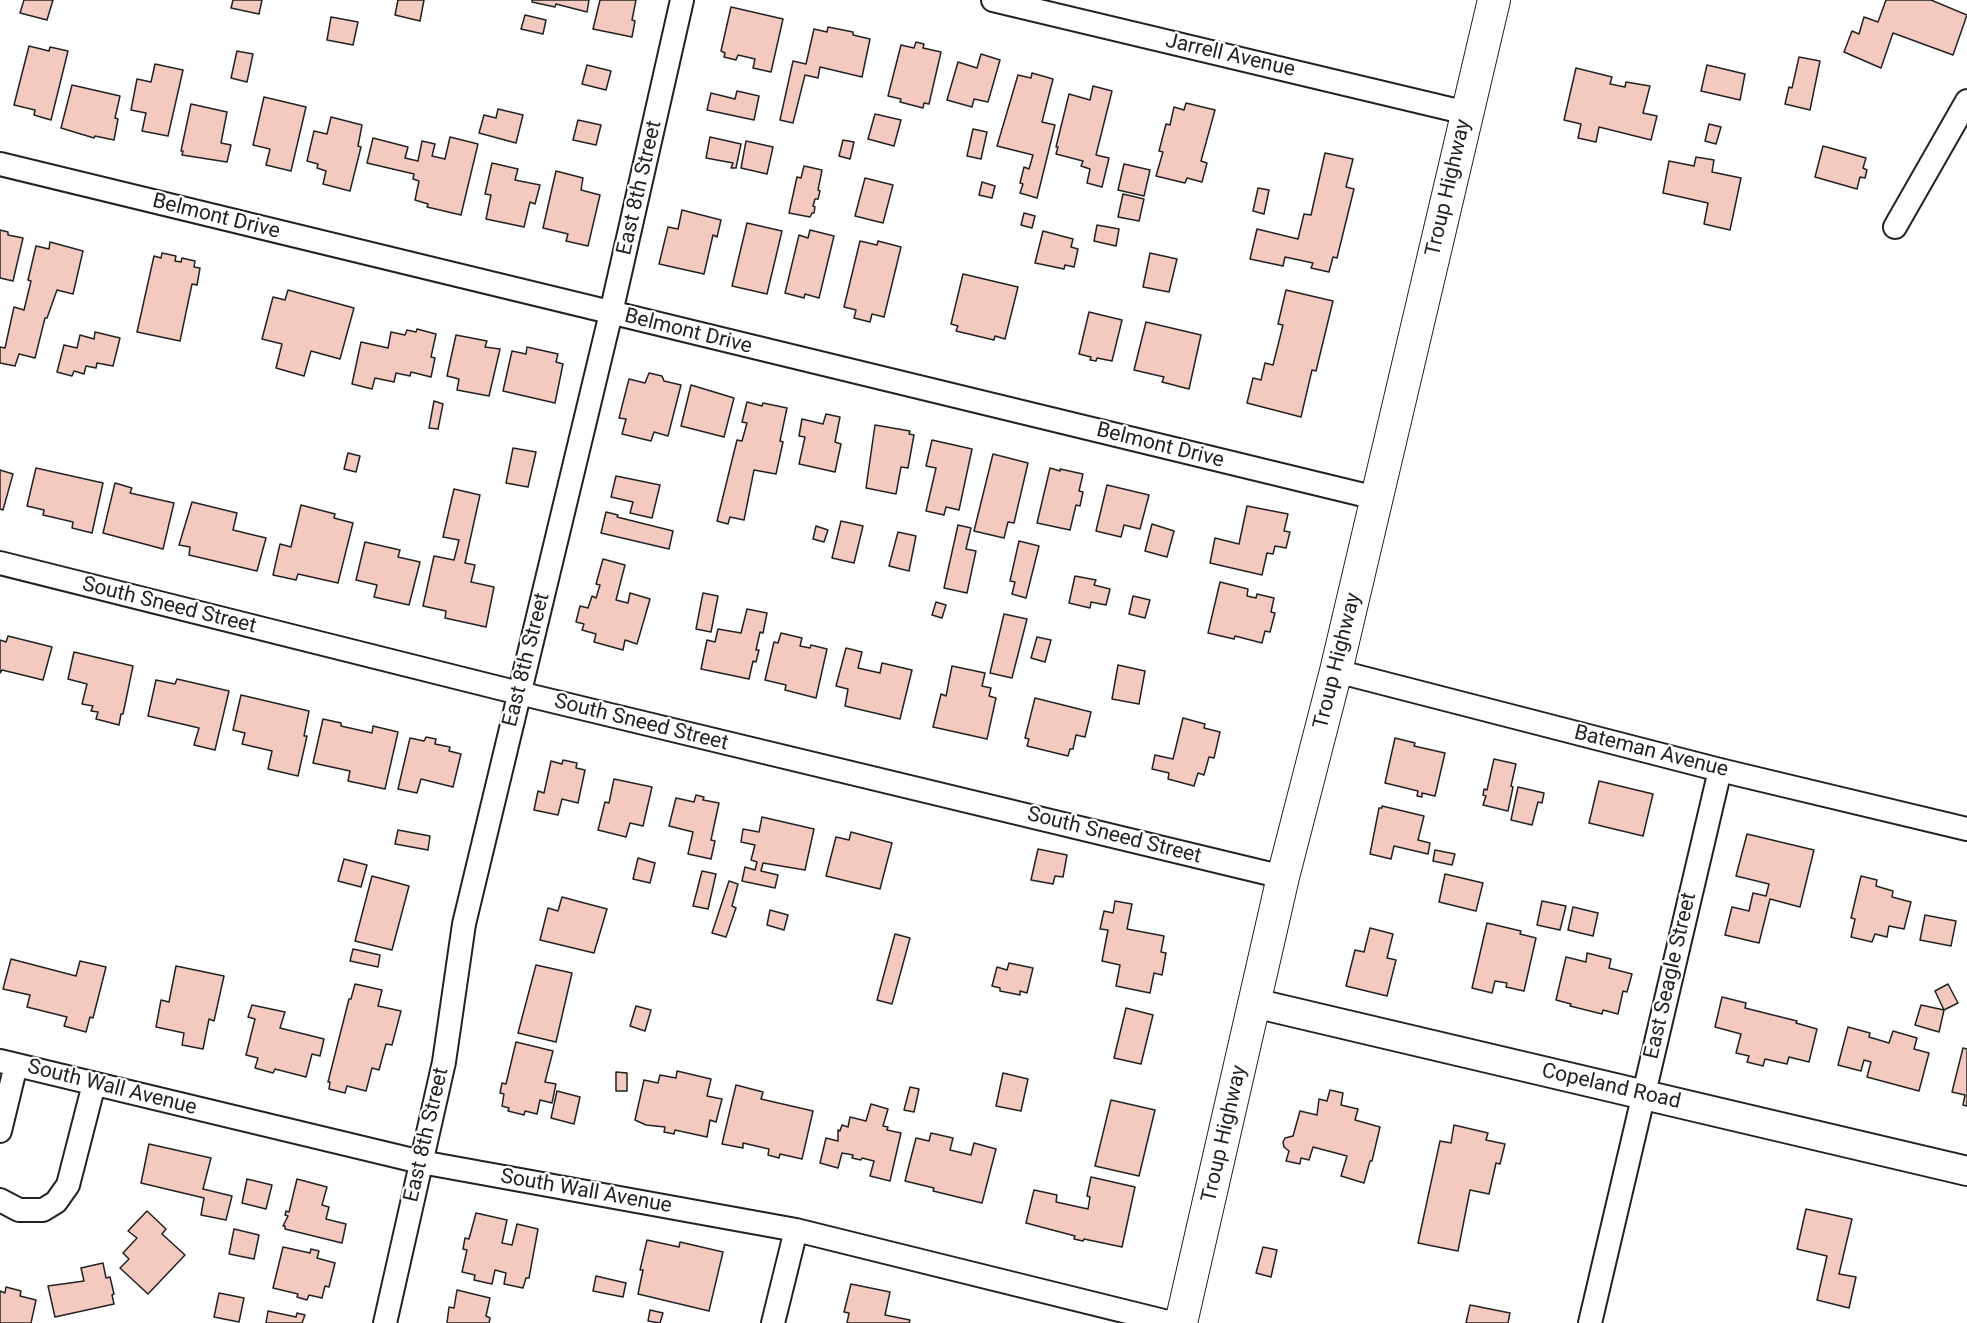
<!DOCTYPE html>
<style>
body{margin:0}
canvas{display:block;background:#fff}
</style>
<canvas width="1967" height="1323"></canvas>
<script>
const ctx = document.querySelector('canvas').getContext('2d');
ctx.lineJoin = 'round';
function paint(path, color) { ctx.fillStyle = color; ctx.fill(path, 'evenodd'); }
const shape = rows => new Path2D(rows.map(r => 'M' + r).join(''));
function strokePath(path, color, width, dash) { ctx.strokeStyle = color; ctx.lineWidth = width; ctx.lineCap = dash ? 'butt' : 'round'; ctx.setLineDash(dash || []); ctx.stroke(path); }
function drawText(font, color, halo, rows, align = 'center') {
  ctx.font = font + ' Roboto,sans-serif'; ctx.lineWidth = 4.5; ctx.setLineDash([]); ctx.textBaseline = 'middle'; ctx.strokeStyle = halo; ctx.fillStyle = color; for (const [text, x, y, turn = 0] of rows) {
    ctx.save(); ctx.translate(x, y); ctx.rotate((+turn || 0) * Math.PI / 180); ctx.textAlign = isNaN(turn) ? turn : align; if (halo) ctx.strokeText(text, 0, 0); ctx.fillText(text, 0, 0); ctx.restore();
  }
}
const building = shape([
 [24,0,53,0,47,20,20,13,24,0],
 [233,0,262,0,259,14,231,8,233,0],
 [398,0,424,0,420,21,395,15,398,0],
 [532,0,589,0,587,12,556,4,555,7,532,2,532,0],
 [600,0,636,0,632,20,635,21,632,37,593,29,600,0],
 [1886,0,1931,0,1967,15,1953,55,1893,33,1881,68,1844,52,1852,31,1859,34,1864,17,1878,22,1886,0],
 [731,7,783,19,771,72,753,68,755,59,738,55,736,60,724,57,725,53,721,51,731,7],
 [525,15,546,20,543,34,521,29,525,15],
 [331,17,358,22,353,45,327,40,331,17],
 [828,27,853,32,853,35,870,39,862,77,820,67,818,78,805,75,793,123,780,120,793,61,806,64,814,29,827,32,828,27],
 [916,42,924,44,923,48,941,52,929,104,924,103,923,108,900,102,901,99,888,96,901,45,914,48,916,42],
 [29,46,49,51,50,47,68,51,51,120,34,115,35,110,14,105,29,46],
 [237,51,253,54,247,82,231,78,237,51],
 [981,54,1000,60,988,102,974,99,972,107,947,100,958,62,977,68,981,54],
 [1799,57,1820,61,1810,110,1785,104,1789,87,1792,88,1799,57],
 [155,64,183,70,168,136,142,131,146,113,131,110,137,79,151,82,155,64],
 [587,65,611,71,606,90,582,84,587,65],
 [1707,65,1745,74,1740,100,1701,91,1707,65],
 [1576,68,1612,77,1610,84,1625,87,1626,82,1650,86,1643,113,1657,116,1651,140,1599,127,1596,142,1578,138,1581,124,1564,120,1576,68],
 [1032,73,1053,79,1042,122,1055,125,1037,198,1020,193,1023,184,1020,183,1024,167,1029,169,1033,155,997,146,1018,75,1031,78,1032,73],
 [72,85,120,96,115,118,118,119,114,140,95,136,94,138,61,128,72,85],
 [1093,86,1112,91,1096,155,1109,158,1102,187,1087,183,1090,169,1081,166,1083,161,1056,154,1058,147,1056,147,1069,94,1090,100,1093,86],
 [737,91,759,96,754,120,707,110,711,93,735,99,737,91],
 [264,97,306,107,291,171,266,165,270,149,253,145,264,97],
 [1186,103,1215,110,1201,161,1207,163,1202,182,1187,178,1185,183,1156,176,1163,152,1159,151,1166,124,1170,125,1174,107,1184,110,1186,103],
 [191,104,227,112,221,143,231,145,227,162,182,155,183,151,181,151,191,104],
 [498,109,523,115,516,143,479,133,484,115,496,118,498,109],
 [875,114,901,120,894,146,868,139,875,114],
 [331,117,362,125,358,146,361,147,350,191,323,184,326,171,317,168,318,164,307,161,314,131,327,134,331,117],
 [578,120,601,125,596,145,573,140,578,120],
 [1709,124,1721,127,1716,144,1705,141,1709,124],
 [973,129,987,132,981,159,967,156,973,129],
 [450,137,478,144,461,215,427,207,428,204,415,200,419,181,413,179,414,174,367,163,373,138,408,147,405,158,418,161,422,141,435,144,432,156,445,159,450,137],
 [710,137,741,144,736,168,731,168,733,163,706,158,710,137],
 [843,140,854,142,850,159,839,156,843,140],
 [746,141,773,147,767,174,741,168,746,141],
 [1823,146,1866,158,1863,168,1867,170,1865,178,1860,177,1857,189,1815,177,1823,146],
 [1325,153,1353,159,1346,187,1354,189,1337,258,1333,257,1329,272,1311,268,1313,263,1285,257,1283,266,1250,259,1257,229,1298,239,1304,214,1311,215,1325,153],
 [1696,157,1714,160,1712,172,1741,178,1730,230,1704,224,1708,203,1663,193,1669,161,1694,166,1696,157],
 [492,163,518,169,515,180,540,185,535,204,530,202,524,227,486,219,491,195,485,194,492,163],
 [1124,164,1150,170,1144,196,1118,190,1124,164],
 [804,166,822,170,818,190,820,191,818,199,815,199,813,206,815,207,814,213,812,213,810,217,789,213,797,177,801,178,804,166],
 [556,171,583,178,581,190,600,195,588,246,566,241,568,234,543,228,556,171],
 [865,178,893,185,883,223,855,216,865,178],
 [982,182,995,186,992,198,979,195,982,182],
 [1258,188,1269,190,1264,214,1253,211,1258,188],
 [1123,194,1144,199,1139,221,1118,217,1123,194],
 [682,210,721,220,717,237,713,235,704,274,659,264,668,227,678,229,682,210],
 [1024,213,1035,216,1032,228,1021,225,1024,213],
 [747,223,782,231,767,294,732,286,747,223],
 [1097,225,1119,229,1116,246,1094,241,1097,225],
 [0,230,8,232,8,235,23,238,13,281,0,278,0,230],
 [810,230,834,236,819,298,805,294,804,298,785,293,799,235,808,238,810,230],
 [1043,231,1073,239,1071,247,1078,249,1074,267,1065,265,1064,269,1035,263,1043,231],
 [860,241,877,245,878,241,901,247,884,317,872,314,870,322,854,318,856,310,844,307,860,241],
 [50,242,83,251,73,294,57,290,47,318,45,318,35,358,19,354,15,366,0,363,0,347,5,348,14,307,24,310,31,281,28,280,36,246,49,249,50,242],
 [162,253,176,256,175,261,181,262,182,258,195,261,194,267,200,268,197,285,192,284,180,341,137,332,154,256,161,258,162,253],
 [1150,253,1177,259,1169,292,1143,287,1150,253],
 [963,274,1018,287,1005,339,995,336,994,340,956,331,958,326,951,324,963,274],
 [288,290,354,308,340,359,311,351,304,376,276,368,282,344,262,339,273,297,285,300,288,290],
 [1286,290,1333,301,1316,371,1312,370,1301,417,1247,403,1253,378,1261,380,1265,363,1273,365,1283,325,1278,324,1286,290],
 [1089,312,1122,320,1112,361,1097,358,1096,361,1090,360,1091,357,1079,354,1089,312],
 [1146,322,1201,335,1189,389,1162,382,1164,377,1134,370,1146,322],
 [417,329,436,334,431,357,435,358,431,377,411,372,410,376,396,373,394,382,375,378,372,389,352,384,361,342,388,348,391,332,405,335,407,330,416,332,417,329],
 [95,332,120,338,113,366,97,363,96,368,86,366,84,374,74,371,72,376,57,372,64,345,77,348,80,335,94,339,95,332],
 [456,335,487,341,485,347,500,349,489,396,457,390,459,379,447,376,456,335],
 [527,347,558,354,556,362,563,364,555,403,503,391,512,351,526,354,527,347],
 [649,373,662,376,664,381,681,385,668,436,654,432,651,441,622,434,626,419,619,418,629,379,645,383,649,373],
 [691,385,734,398,724,437,681,426,691,385],
 [434,401,443,404,438,429,429,428,434,401],
 [747,402,762,406,763,403,787,408,780,441,783,442,776,474,754,470,744,520,730,517,728,524,717,521,737,440,742,441,747,423,742,422,747,402],
 [826,414,840,417,835,442,841,444,835,472,799,464,805,437,799,436,802,419,823,424,826,414],
 [875,425,910,431,909,434,914,435,908,468,901,467,896,494,866,488,875,425],
 [932,440,972,449,959,510,946,507,944,515,926,511,936,468,926,466,932,440],
 [513,448,536,452,528,487,506,483,513,448],
 [348,453,360,456,356,472,344,469,348,453],
 [993,454,1028,463,1014,523,1008,522,1004,538,974,531,993,454],
 [36,468,103,483,92,533,72,528,73,522,43,515,44,510,27,506,36,468],
 [1050,468,1060,471,1060,469,1083,474,1079,491,1083,492,1080,506,1076,505,1070,530,1037,523,1050,468],
 [0,470,13,474,3,510,0,509,0,470],
 [616,476,660,485,652,518,630,513,633,502,611,497,616,476],
 [115,483,132,488,130,493,174,503,163,549,103,533,115,483],
 [1107,485,1149,495,1140,529,1124,525,1121,537,1096,531,1107,485],
 [454,489,480,495,465,563,475,565,471,582,494,587,486,627,445,618,446,611,423,606,434,556,454,560,459,540,443,537,454,489],
 [192,502,237,513,233,530,266,538,257,571,189,555,190,547,179,545,192,502],
 [301,505,335,514,334,518,353,523,338,583,298,574,296,580,273,575,280,544,291,547,301,505],
 [1247,506,1288,514,1284,531,1290,532,1286,548,1275,546,1273,554,1267,553,1262,575,1210,563,1215,538,1239,544,1247,506],
 [606,512,618,515,617,517,673,531,669,549,601,533,606,512],
 [841,521,863,526,854,563,832,558,841,521],
 [1152,524,1174,531,1167,557,1145,551,1152,524],
 [958,525,971,528,966,549,976,551,967,593,944,588,958,525],
 [816,526,828,530,824,542,813,539,816,526],
 [898,532,916,536,909,571,889,566,898,532],
 [1019,541,1039,546,1026,598,1012,594,1015,582,1010,581,1019,541],
 [365,542,400,550,398,557,420,562,409,605,374,597,377,585,356,580,365,542],
 [603,559,625,565,616,600,628,603,630,593,650,599,637,644,625,640,623,650,594,642,596,634,582,630,584,624,576,622,580,606,588,608,592,596,596,598,600,585,596,584,603,559],
 [1075,576,1096,580,1094,585,1110,589,1106,605,1091,602,1090,608,1069,603,1075,576],
 [1220,582,1248,589,1247,596,1256,598,1257,594,1274,598,1271,612,1275,613,1270,632,1265,631,1262,643,1235,636,1234,639,1208,633,1220,582],
 [703,593,718,596,711,632,696,629,703,593],
 [1133,596,1150,600,1145,618,1129,614,1133,596],
 [936,602,946,605,942,618,932,615,936,602],
 [747,609,767,613,763,633,760,632,756,650,759,650,756,662,753,661,749,679,701,669,707,640,715,642,718,629,741,633,747,609],
 [1004,614,1027,619,1012,678,990,673,1004,614],
 [781,633,802,638,800,646,810,648,811,645,827,649,816,698,785,690,786,685,765,680,774,642,778,643,781,633],
 [8,636,52,647,43,680,2,670,0,673,0,640,6,642,8,636],
 [1037,637,1051,640,1045,662,1031,658,1037,637],
 [846,648,862,652,858,668,880,673,882,663,912,670,900,719,845,706,848,689,836,686,846,648],
 [74,652,133,666,123,714,121,714,119,725,96,719,98,712,91,711,93,706,82,704,87,684,68,679,74,652],
 [1118,665,1145,671,1139,704,1112,699,1118,665],
 [952,666,985,673,982,686,991,688,989,696,996,698,987,739,933,727,941,694,946,696,952,666],
 [177,679,229,691,215,750,194,745,199,728,148,716,156,680,175,684,177,679],
 [241,695,309,711,304,736,307,736,298,776,268,769,272,751,242,744,245,733,233,730,241,695],
 [1035,698,1091,712,1085,737,1076,735,1073,749,1070,749,1068,756,1027,746,1029,739,1025,738,1035,698],
 [1183,718,1205,724,1204,728,1220,732,1214,758,1209,757,1204,775,1198,773,1194,786,1168,779,1169,773,1152,769,1155,755,1173,759,1183,718],
 [323,719,341,723,341,726,372,733,373,726,398,732,385,789,348,781,350,771,313,763,323,719],
 [426,737,436,739,435,744,450,747,449,751,461,754,453,787,421,779,417,793,398,789,410,738,424,741,426,737],
 [1395,738,1415,743,1414,746,1445,753,1435,796,1422,793,1422,797,1417,796,1418,791,1385,783,1395,738],
 [1494,759,1516,764,1511,786,1513,787,1508,811,1483,805,1486,796,1483,795,1484,789,1487,790,1494,759],
 [563,760,577,763,576,768,585,770,578,803,562,799,558,815,534,810,538,791,544,793,551,761,562,764,563,760],
 [614,779,652,787,643,826,630,823,626,837,598,830,605,802,609,803,614,779],
 [1599,781,1653,794,1643,836,1589,823,1599,781],
 [1518,787,1544,793,1542,803,1538,802,1532,825,1511,820,1518,787],
 [696,795,704,797,703,800,719,803,711,840,715,841,711,859,688,854,693,832,669,826,676,798,694,802,696,795],
 [1382,806,1424,816,1418,840,1430,843,1428,854,1394,846,1391,859,1370,854,1379,808,1382,808,1382,806],
 [762,817,814,829,805,870,763,863,761,871,778,875,775,888,742,881,745,867,755,870,757,862,751,860,755,845,741,842,743,829,759,832,762,817],
 [398,830,430,836,428,850,395,844,398,830],
 [851,832,892,843,880,889,826,876,836,837,849,840,851,832],
 [1747,834,1814,850,1800,907,1770,899,1759,943,1725,935,1732,907,1749,911,1753,893,1766,896,1769,884,1736,876,1747,834],
 [1038,849,1067,855,1063,877,1055,876,1053,884,1031,880,1038,849],
 [1435,850,1455,854,1452,865,1433,861,1435,850],
 [638,858,655,863,650,883,633,879,638,858],
 [344,859,367,865,361,887,338,881,344,859],
 [702,871,716,874,708,909,693,906,702,871],
 [1445,874,1483,883,1476,911,1439,902,1445,874],
 [372,876,409,886,392,950,355,941,372,876],
 [1861,876,1877,880,1876,886,1893,891,1892,897,1911,902,1904,929,1889,926,1887,937,1875,934,1872,942,1851,937,1855,919,1851,918,1861,876],
 [729,881,738,884,732,906,736,908,726,937,712,933,729,881],
 [562,897,607,909,594,953,540,940,548,908,558,911,562,897],
 [1115,901,1132,904,1127,929,1164,936,1161,952,1166,953,1162,975,1154,973,1150,993,1116,986,1120,965,1102,961,1108,930,1100,929,1104,911,1113,913,1115,901],
 [1542,901,1566,906,1560,930,1537,925,1542,901],
 [1573,907,1598,913,1593,936,1568,930,1573,907],
 [770,910,788,915,784,930,767,925,770,910],
 [1925,915,1956,921,1951,946,1920,940,1925,915],
 [1487,923,1521,931,1520,934,1536,938,1524,991,1506,987,1507,983,1495,981,1492,993,1472,988,1487,923],
 [1370,928,1393,934,1387,958,1396,960,1387,996,1346,986,1355,950,1364,952,1370,928],
 [895,934,910,938,892,1004,877,1000,895,934],
 [353,949,380,955,378,967,350,961,353,949],
 [1587,953,1611,959,1609,968,1632,974,1627,992,1623,991,1618,1014,1603,1010,1602,1014,1570,1006,1571,1004,1556,1000,1566,957,1586,962,1587,953],
 [11,959,76,976,80,961,106,967,93,1018,90,1017,86,1032,64,1026,67,1017,27,1007,30,995,3,989,11,959],
 [1009,963,1033,968,1027,993,1020,991,1020,995,1000,991,1000,988,992,986,997,967,1007,970,1009,963],
 [536,965,572,973,556,1042,518,1033,536,965],
 [176,966,224,976,214,1021,209,1019,203,1049,182,1045,184,1033,156,1027,161,1000,169,1002,176,966],
 [355,984,382,990,378,1006,401,1011,392,1045,386,1044,379,1070,372,1068,366,1091,347,1086,345,1093,329,1089,330,1082,328,1082,349,999,351,999,355,984],
 [1948,984,1958,1003,1944,1010,1935,991,1948,984],
 [1722,997,1746,1003,1745,1008,1797,1021,1796,1023,1817,1029,1809,1062,1789,1057,1787,1064,1765,1059,1763,1066,1747,1062,1749,1056,1736,1053,1741,1034,1715,1027,1722,997],
 [252,1005,285,1012,280,1028,324,1039,320,1056,312,1054,306,1077,275,1069,273,1073,255,1068,258,1058,246,1055,255,1019,248,1017,252,1005],
 [1921,1005,1944,1010,1939,1032,1915,1025,1921,1005],
 [636,1006,651,1010,645,1031,630,1026,636,1006],
 [1126,1008,1153,1015,1141,1064,1114,1058,1126,1008],
 [1848,1027,1870,1033,1869,1037,1889,1043,1893,1031,1917,1038,1914,1049,1929,1053,1919,1091,1867,1077,1871,1062,1864,1060,1861,1071,1838,1065,1848,1027],
 [516,1042,553,1051,545,1082,556,1084,552,1103,540,1100,537,1114,525,1111,524,1115,508,1111,509,1108,502,1106,504,1094,500,1093,502,1083,506,1084,516,1042],
 [1963,1048,1967,1049,1967,1106,1963,1105,1965,1095,1952,1092,1963,1048],
 [677,1071,711,1079,707,1096,722,1099,716,1122,710,1120,707,1137,675,1130,674,1134,664,1132,665,1127,646,1125,635,1120,644,1080,658,1083,660,1075,676,1078,677,1071],
 [616,1072,627,1073,627,1091,616,1091,616,1072],
 [1003,1073,1028,1079,1021,1111,996,1106,1003,1073],
 [736,1085,763,1092,761,1099,813,1111,802,1159,780,1154,779,1158,768,1155,769,1149,743,1143,743,1148,722,1144,736,1085],
 [910,1087,919,1089,914,1112,904,1110,910,1087],
 [1330,1090,1343,1093,1341,1105,1358,1109,1355,1120,1380,1127,1372,1161,1370,1161,1364,1183,1341,1176,1347,1156,1313,1147,1309,1160,1301,1158,1300,1164,1286,1161,1289,1151,1284,1147,1283,1142,1285,1138,1293,1136,1300,1111,1317,1115,1319,1099,1327,1101,1330,1090],
 [557,1091,580,1097,574,1124,551,1118,557,1091],
 [1111,1100,1155,1110,1139,1176,1095,1166,1111,1100],
 [871,1104,888,1109,883,1126,888,1127,887,1130,901,1133,890,1181,870,1176,874,1161,862,1158,861,1160,852,1158,853,1155,842,1153,838,1168,820,1163,826,1138,838,1141,838,1130,840,1131,842,1125,848,1127,850,1117,866,1121,871,1104],
 [1454,1125,1488,1133,1486,1140,1505,1144,1500,1164,1496,1163,1489,1194,1470,1190,1458,1251,1418,1243,1440,1141,1451,1143,1454,1125],
 [931,1133,953,1138,950,1150,971,1155,974,1143,996,1149,982,1203,933,1191,934,1188,905,1181,916,1138,929,1141,931,1133],
 [149,1144,211,1158,203,1189,232,1196,226,1220,201,1215,204,1198,141,1183,149,1144],
 [1091,1177,1135,1187,1122,1247,1084,1239,1083,1241,1074,1239,1075,1236,1026,1223,1034,1190,1057,1195,1056,1202,1088,1209,1090,1197,1087,1196,1091,1177],
 [247,1179,272,1185,266,1209,242,1203,247,1179],
 [297,1179,327,1187,322,1205,329,1207,326,1219,346,1224,342,1243,285,1229,285,1226,283,1226,288,1216,285,1215,286,1211,289,1212,297,1179],
 [1806,1209,1852,1219,1839,1274,1856,1277,1849,1308,1817,1300,1827,1256,1797,1249,1806,1209],
 [147,1211,166,1229,162,1234,185,1255,148,1294,120,1268,129,1259,123,1253,137,1238,128,1231,147,1211],
 [476,1213,507,1220,502,1243,512,1245,517,1224,538,1229,529,1278,526,1278,523,1288,504,1284,506,1273,495,1270,492,1284,474,1280,475,1275,462,1272,467,1250,463,1249,465,1238,469,1239,476,1213],
 [234,1229,259,1235,254,1259,229,1254,234,1229],
 [647,1240,679,1247,680,1242,723,1252,709,1311,638,1294,643,1270,640,1270,647,1240],
 [283,1247,310,1253,311,1249,319,1251,317,1258,335,1263,329,1287,325,1286,322,1298,309,1295,307,1300,297,1297,298,1294,273,1288,283,1247],
 [1263,1247,1277,1250,1271,1277,1256,1273,1263,1247],
 [103,1263,106,1278,110,1277,114,1294,112,1295,114,1304,55,1317,48,1286,84,1281,81,1268,103,1263],
 [596,1276,626,1283,623,1297,593,1291,596,1276],
 [851,1284,890,1292,885,1315,910,1320,909,1323,847,1323,849,1313,844,1312,851,1284],
 [6,1287,21,1291,20,1296,36,1300,31,1323,0,1323,0,1291,5,1293,6,1287],
 [457,1290,490,1298,486,1316,490,1318,489,1323,447,1323,449,1307,454,1308,457,1290],
 [219,1293,244,1298,239,1322,214,1317,219,1293],
 [1470,1305,1510,1313,1508,1323,1466,1323,1470,1305],
 [650,1310,663,1313,660,1323,648,1321,650,1310],
 [268,1311,296,1317,297,1313,305,1315,302,1323,266,1323,268,1311]
]);
paint(building, '#f3c9c0');
strokePath(building, '#222', 1.5);
const minor = shape([
 [993,0,1467,113],
 [0,164,1376,498],
 [1895,227,1967,101],
 [0,563,519,693,1283,877],
 [1336,671,1720,770,1967,829],
 [0,1061,421,1162,796,1230,1172,1323],
 [0,1131,16,1065],
 [0,1200,19,1210,43,1210,56,1202,68,1185,94,1084],
 [385,1323,444,1062,464,924,611,313,682,0],
 [773,1323,796,1230],
 [1590,1323,1720,770]
]);
const tertiary = shape([
 [1254,1003,1967,1171]
]);
const secondary = shape([
 [1181,1323,1283,877,1336,671,1494,0]
]);
strokePath(minor, '#222', 26);
strokePath(tertiary, '#222', 32);
strokePath(secondary, '#222', 34);
strokePath(minor, '#fff', 22);
strokePath(tertiary, '#fff', 28);
strokePath(secondary, '#fff', 32);
drawText('21px', '#222', '#fff', [
 ["Jarrell Avenue",1230,56,13],
 ["East 8th Street",640,188,-77],
 ["Troup Highway",1449,188,-77],
 ["Belmont Drive",216,217,14],
 ["Belmont Drive",688,332,14],
 ["Belmont Drive",1160,446,14],
 ["South Sneed Street",169,606,14],
 ["East 8th Street",527,660,-76],
 ["Troup Highway",1338,661,-76],
 ["South Sneed Street",641,723,14],
 ["Bateman Avenue",1651,752,14],
 ["South Sneed Street",1114,836,14],
 ["East Seagle Street",1671,976,-77],
 ["Copeland Road",1611,1087,13],
 ["South Wall Avenue",112,1088,14],
 ["Troup Highway",1225,1134,-77],
 ["East 8th Street",427,1135,-77],
 ["South Wall Avenue",586,1192,10]
]);
</script>
